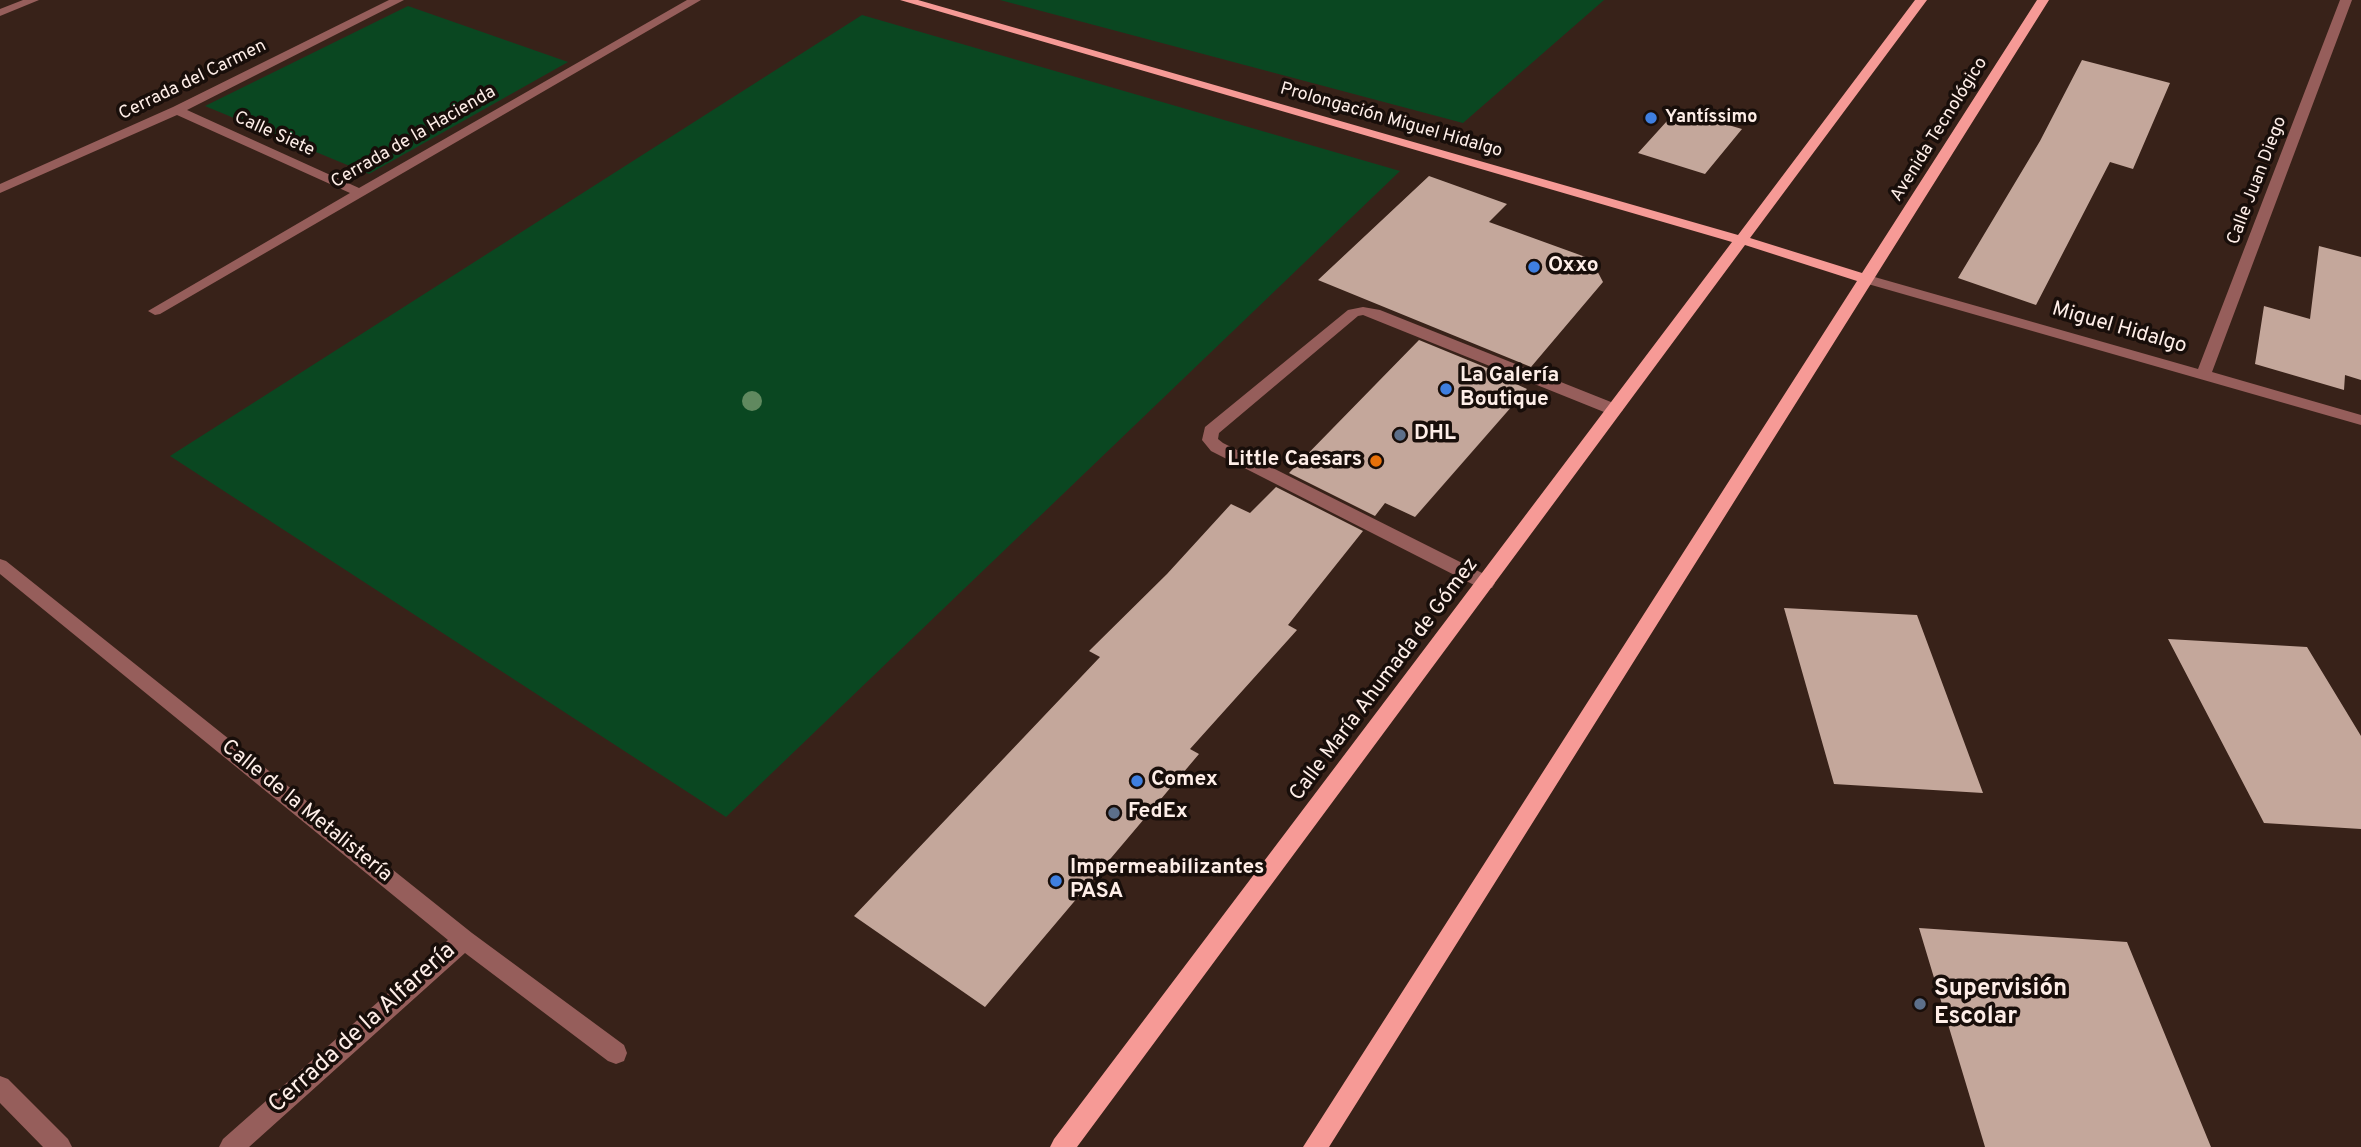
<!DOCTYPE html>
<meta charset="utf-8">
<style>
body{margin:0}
canvas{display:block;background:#382219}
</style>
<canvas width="2361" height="1147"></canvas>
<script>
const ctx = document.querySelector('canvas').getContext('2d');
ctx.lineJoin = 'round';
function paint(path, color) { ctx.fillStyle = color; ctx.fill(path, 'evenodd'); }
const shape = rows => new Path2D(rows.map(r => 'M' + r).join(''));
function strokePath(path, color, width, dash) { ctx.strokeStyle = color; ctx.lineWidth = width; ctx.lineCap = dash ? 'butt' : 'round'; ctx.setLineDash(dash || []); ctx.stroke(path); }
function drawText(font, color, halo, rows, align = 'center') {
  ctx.font = font + ' Overpass,sans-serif'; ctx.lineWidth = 7; ctx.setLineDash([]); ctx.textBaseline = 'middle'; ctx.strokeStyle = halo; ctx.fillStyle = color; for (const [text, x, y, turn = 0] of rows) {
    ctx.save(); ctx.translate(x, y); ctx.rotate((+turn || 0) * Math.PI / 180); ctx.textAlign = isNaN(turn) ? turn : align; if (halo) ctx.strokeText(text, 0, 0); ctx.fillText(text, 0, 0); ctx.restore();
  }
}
paint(shape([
 [1000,0,1604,0,1463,123],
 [408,6,568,62,369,174,205,106],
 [862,15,1400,171,726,817,170,456]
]), '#0a4721');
paint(shape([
 [2082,60,2170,83,2133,169,2110,162,2036,305,1958,278,2040,141],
 [1677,110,1742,129,1705,174,1638,153],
 [1429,176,1507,204,1489,222,1591,259,1603,282,1531,367,1318,280],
 [2319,246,2361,257,2361,380,2345,375,2344,390,2255,364,2264,306,2310,319],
 [1419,340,1519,381,1516,384,1527,389,1415,517,1385,503,1375,516,1289,473],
 [1276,487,1363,531,1288,625,1297,630,1190,749,1199,754,985,1007,854,916,1100,657,1089,651,1167,574,1231,504,1250,513],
 [1784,608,1917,615,1983,793,1834,784],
 [2168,639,2307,647,2361,736,2361,829,2264,823],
 [1919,928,2127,942,2211,1147,1985,1147]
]), '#c4a79b');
paint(shape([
 [23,0,39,0,0,16,0,9,23,0],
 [389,0,404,0,187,110,359,188,687,0,701,0,160,314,155,315,148,311,350,193,177,115,0,193,0,184,173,107,389,0],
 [2340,0,2352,0,2212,372,2361,415,2361,425,1861,282,1859,279,1861,276,1871,276,2198,369,2340,0],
 [1363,307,1380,310,1621,406,1623,410,1615,415,1609,414,1363,315,1358,316,1219,433,1218,439,1223,443,1492,578,1495,583,1492,588,1480,588,1211,451,1202,440,1205,427,1348,310,1363,307],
 [0,559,6,561,472,933,624,1045,627,1053,624,1061,616,1064,608,1061,465,953,249,1147,219,1147,223,1139,448,940,0,574,0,559],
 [0,1076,8,1079,68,1139,72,1147,43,1147,0,1103,0,1076]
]), '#965e5b');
paint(shape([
 [900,0,918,0,1738,235,1915,0,1927,0,1750,238,1862,273,2037,0,2049,0,1329,1147,1303,1147,1857,281,1745,245,1077,1147,1050,1147,1054,1139,1732,242,900,0]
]), '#f69a96');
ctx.fillStyle = '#60895f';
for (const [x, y] of [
 [752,401]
]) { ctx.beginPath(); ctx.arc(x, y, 10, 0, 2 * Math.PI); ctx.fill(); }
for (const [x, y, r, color] of [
 [1651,118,7,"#3f7fe0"],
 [1534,267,7,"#3f7fe0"],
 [1446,389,7,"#3f7fe0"],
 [1400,435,7,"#5c6f8a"],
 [1376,461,7,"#e8710a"],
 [1137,781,7,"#3f7fe0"],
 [1114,813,7,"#5c6f8a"],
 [1056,881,7,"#3f7fe0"],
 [1920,1004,7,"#5c6f8a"]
]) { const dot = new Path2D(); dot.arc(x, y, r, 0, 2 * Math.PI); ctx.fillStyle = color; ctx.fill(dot); strokePath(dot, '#180e0a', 2.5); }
drawText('18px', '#feeee8', '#180e0a', [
 ["Cerrada del Carmen",193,81,-26],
 ["Prolongación Miguel Hidalgo",1391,121,16],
 ["Avenida Tecnológico",1940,130,-58],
 ["Calle Siete",274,135,24],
 ["Cerrada de la Hacienda",414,138,-30],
 ["Calle Juan Diego",2258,181,-69]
]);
drawText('bold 18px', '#feeee8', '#180e0a', [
 ["Yantíssimo",1665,118]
], 'left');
drawText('bold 21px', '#feeee8', '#180e0a', [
 ["Oxxo",1548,267],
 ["La Galería",1460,377],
 ["Boutique",1460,401],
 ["DHL",1414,435],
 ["Little Caesars",1362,461,"right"],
 ["Comex",1151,781],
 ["FedEx",1128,813],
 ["Impermeabilizantes",1070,869],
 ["PASA",1070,893]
], 'left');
drawText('21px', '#feeee8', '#180e0a', [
 ["Miguel Hidalgo",2119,329,16],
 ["Calle María Ahumada de Gómez",1385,680,-53],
 ["Calle de la Metalistería",306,812,39]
]);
drawText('bold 24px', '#feeee8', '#180e0a', [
 ["Supervisión",1934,990],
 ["Escolar",1934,1018]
], 'left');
drawText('24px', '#feeee8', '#180e0a', [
 ["Cerrada de la Alfarería",363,1029,-42]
]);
</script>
